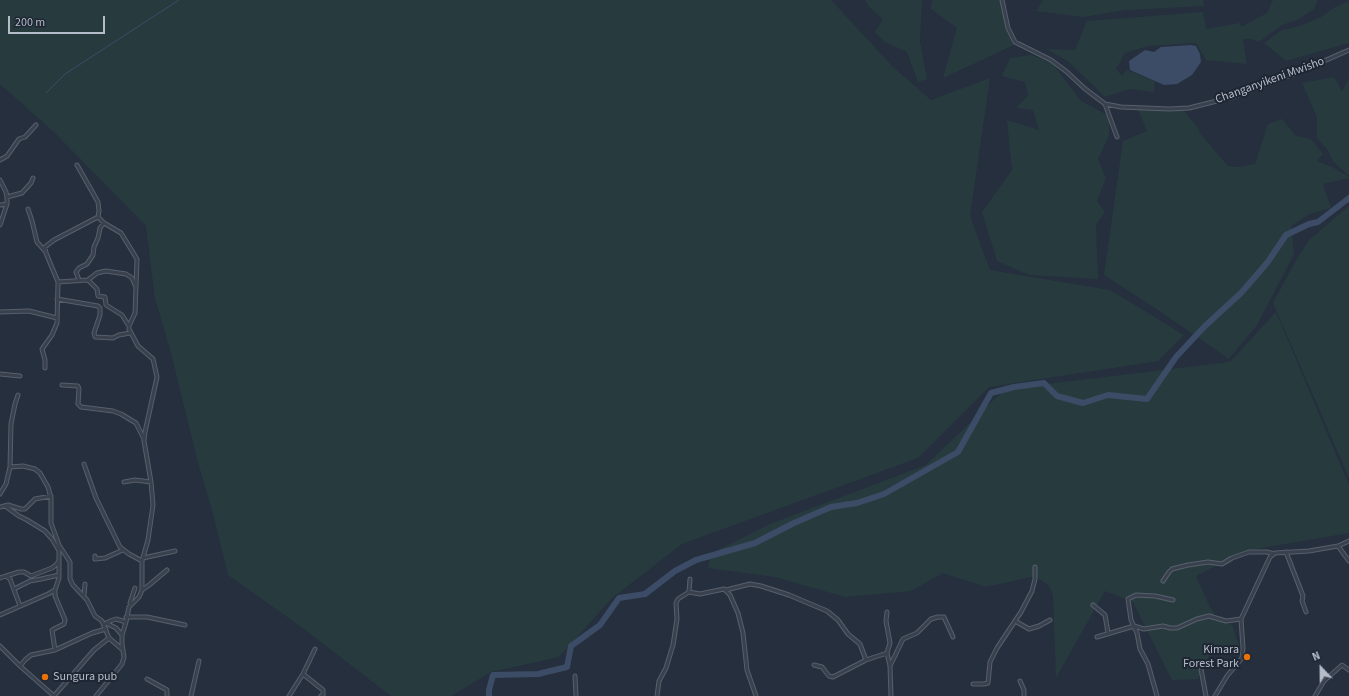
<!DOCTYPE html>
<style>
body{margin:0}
#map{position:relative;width:1349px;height:696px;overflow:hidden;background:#252f3e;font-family:"Source Sans 3",sans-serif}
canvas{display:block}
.north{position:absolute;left:1301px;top:648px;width:40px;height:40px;-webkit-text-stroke:3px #1e2633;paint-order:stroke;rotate:338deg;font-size:11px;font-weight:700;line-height:16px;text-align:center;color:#b5bcc9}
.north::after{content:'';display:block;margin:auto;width:14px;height:18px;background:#b5bcc9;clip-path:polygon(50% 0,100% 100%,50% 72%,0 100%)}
.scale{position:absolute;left:8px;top:16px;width:97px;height:18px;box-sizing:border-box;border:2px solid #b5bcc9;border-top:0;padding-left:5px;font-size:12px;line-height:14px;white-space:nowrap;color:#b5bcc9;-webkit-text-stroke:3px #1e2633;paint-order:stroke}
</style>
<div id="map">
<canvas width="1349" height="696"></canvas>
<div class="north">N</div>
<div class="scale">200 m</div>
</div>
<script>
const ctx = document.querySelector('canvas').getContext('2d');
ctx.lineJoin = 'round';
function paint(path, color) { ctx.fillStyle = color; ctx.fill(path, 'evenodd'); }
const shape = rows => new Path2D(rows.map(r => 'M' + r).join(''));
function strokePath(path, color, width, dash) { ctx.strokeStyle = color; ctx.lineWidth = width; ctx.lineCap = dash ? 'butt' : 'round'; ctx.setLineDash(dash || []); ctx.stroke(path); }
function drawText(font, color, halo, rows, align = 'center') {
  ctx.font = font + ' "Source Sans 3",sans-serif'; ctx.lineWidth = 4; ctx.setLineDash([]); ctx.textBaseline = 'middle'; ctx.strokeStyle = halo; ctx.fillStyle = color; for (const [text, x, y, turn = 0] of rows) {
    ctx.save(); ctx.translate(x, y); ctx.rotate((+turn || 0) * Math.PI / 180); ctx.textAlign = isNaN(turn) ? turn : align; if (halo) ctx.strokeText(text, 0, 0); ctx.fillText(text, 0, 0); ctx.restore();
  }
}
paint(shape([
 [0,0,831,0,893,67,931,100,990,78,970,216,990,270,1110,290,1184,335,1158,361,989,387,918,458,682,544,612,598,559,657,491,672,451,696,391,696,304,629,228,575,212,510,197,459,172,357,155,298,146,226,55,133,0,84],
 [865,0,922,0,920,42,927,79,918,82,907,52,885,42,875,32,883,19,869,7],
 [933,0,1002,0,1005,26,1014,45,943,78,957,28,930,8],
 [1043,0,1203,0,1204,6,1126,10,1083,17,1036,11],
 [1273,0,1318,0,1314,9,1297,20,1282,25,1259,42,1252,39,1243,39,1247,64,1206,60,1196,43,1148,46,1125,53,1116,69,1122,76,1127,70,1155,81,1154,92,1130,89,1105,97,1069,62,1046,49,1075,50,1087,21,1203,12,1206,29,1240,23,1241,27,1267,13],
 [1349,1,1349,43,1286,61,1264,43,1280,31,1299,26,1321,17,1335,7],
 [1031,55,1052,63,1081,101,1109,116,1109,136,1098,159,1106,178,1097,201,1105,212,1096,225,1098,279,1029,275,997,261,982,212,1012,170,1007,120,1039,130,1033,110,1016,108,1028,95,1025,82,1002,76,1010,58],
 [1334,77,1342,91,1349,78,1349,174,1348,175,1333,161,1327,149,1317,138,1317,117,1302,83],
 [1182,109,1199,129,1199,132,1228,166,1238,167,1255,164,1268,124,1282,119,1296,136,1311,139,1323,154,1317,161,1332,167,1349,177,1349,178,1323,184,1331,208,1309,214,1291,226,1294,254,1257,325,1229,359,1164,314,1104,275,1123,141,1147,131,1138,110],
 [1349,206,1349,478,1273,303,1294,264,1309,240],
 [1276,312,1349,485,1349,533,1244,551,1196,576,1209,605,1218,620,1232,625,1240,648,1210,654,1198,679,1172,680,1133,602,1105,591,1056,678,1053,595,1049,586,1038,578,1031,577,986,587,943,573,911,591,845,597,775,577,708,568,710,554,770,524,926,465,1005,389,1230,362]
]), '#273b3f');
paint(shape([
 [1191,45,1196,46,1200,54,1201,62,1192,75,1177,84,1164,85,1130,70,1129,61,1145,50,1154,52,1161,47]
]), '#3c4c66');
strokePath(shape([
 [46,93,65,74,179,0]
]), '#3c4c66', 1);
strokePath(shape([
 [489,696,489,690,493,675,538,674,567,667,571,646,600,625,619,598,645,594,675,571,696,560,755,543,794,523,831,507,857,503,884,494,958,452,991,393,1014,387,1044,383,1057,396,1083,403,1108,395,1147,399,1176,357,1205,326,1241,293,1267,263,1286,235,1309,224,1318,222,1349,198]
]), '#3c4c66', 6);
const street = shape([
 [1002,0,1008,28,1015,42,1051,60,1067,72,1084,88,1105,104,1121,107,1169,109,1189,108,1233,97,1292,75,1349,50],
 [1105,104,1117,137],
 [0,160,7,156,19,139,25,137,36,125],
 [77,165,98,202,99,211,98,217,104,223,121,233,137,259,135,313,129,326,129,329,138,346,153,359,157,377,145,432,144,441,151,482,153,505,148,540,142,561,142,590,139,597,129,607,126,622,122,635,122,644,124,657,122,664,96,696],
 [0,180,6,192,7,197,7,204,0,225],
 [7,197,22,193,31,183,33,178],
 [0,205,7,204],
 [28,209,32,221,37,242,45,251],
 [79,280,76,272,79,268,87,264,93,255,94,247,98,238,100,228,103,224,104,223],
 [88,280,97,289,98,296,105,297,106,305,122,315,129,326],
 [58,282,88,280,97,273,106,271,126,274,132,278,135,285],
 [57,299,98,306,100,308,100,315,94,333,95,337,113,338,119,335,130,333],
 [0,312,29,311,57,318],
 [45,368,45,360,42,349,52,335,57,323,58,282,46,253,45,247,54,240,98,217],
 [0,374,20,376],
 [62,385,78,386,79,389,78,404,81,407,113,411,121,414,136,423,144,439],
 [84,464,96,498,120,547,129,554,142,561],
 [124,482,135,480,151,482],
 [0,494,6,484,10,467,11,424,15,404,18,395],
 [5,506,19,516,27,520,45,531,52,539,58,549],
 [0,507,8,505,21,509,25,509,35,499,51,496],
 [59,545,70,562,70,579,73,585,87,600,95,616,102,621,109,638,123,650],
 [1338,546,1349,561],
 [1286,552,1303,596,1302,601,1306,612],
 [95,556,95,559,105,558,123,550],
 [143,558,175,551],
 [6,576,19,572,24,572,31,576,52,568,57,564,59,560],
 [0,578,6,576,10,579,20,606],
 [1163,581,1169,572,1172,569,1188,565,1208,562,1222,564,1232,558,1249,552,1267,552,1274,554],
 [14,589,30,581,41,579,59,575],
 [142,590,148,586,167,570],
 [726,590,750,584,761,586,789,595,827,611,838,620,848,634,860,644,866,660],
 [689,592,700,594,724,589,730,595,738,613,743,633,747,670,756,696],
 [84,596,85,584],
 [130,603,135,588],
 [1093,605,1105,615,1108,633],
 [0,615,48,594,55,590,59,578,59,545,51,523,51,498,48,487,40,473,35,469,23,466,10,467],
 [126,617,147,617,185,625],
 [1015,621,1029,629,1039,626,1050,620],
 [106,623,116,628,122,635],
 [104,625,110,621,116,619,126,622],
 [1097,637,1134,626,1144,629,1163,626,1170,628,1177,628,1197,619,1209,616,1226,621,1241,619],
 [0,646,20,666,54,696,94,650,109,638],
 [55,650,92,633,106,629],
 [887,653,890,666,891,696],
 [814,665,822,667,829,676,833,677,866,660,887,653,890,643,886,621,887,612],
 [20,666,25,660,31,655,55,650,52,630,64,624,65,620,55,596,55,590],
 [890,666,903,639,917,633,931,619,938,617,944,617,953,637],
 [1201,669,1206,696],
 [303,674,323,690,323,695,321,696],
 [575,676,576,696],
 [147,679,167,690,167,696],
 [1020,681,1024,690,1024,696],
 [973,684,984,684,988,683,990,662,997,648,1021,612,1032,591,1035,579,1035,567],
 [191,696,199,661],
 [289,696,303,674,315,649],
 [657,696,659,681,666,668,673,645,677,619,676,603,678,599,689,592,690,579],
 [1157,696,1148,664,1140,649,1137,633,1131,620,1128,599,1136,595,1155,596,1173,600],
 [1215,696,1227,676,1242,658,1243,648,1241,619,1270,557,1275,553,1309,551,1338,546,1349,541],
 [1315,696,1324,681,1342,665,1349,670]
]);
strokePath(street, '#575f6c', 5);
strokePath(street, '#39414e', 3);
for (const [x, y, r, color] of [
 [1247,657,4,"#e8710a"],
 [45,677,4,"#e8710a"]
]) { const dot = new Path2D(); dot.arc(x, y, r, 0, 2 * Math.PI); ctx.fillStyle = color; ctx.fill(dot); strokePath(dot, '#1e2633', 1.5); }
drawText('12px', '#b5bcc9', '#1e2633', [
 ["Changanyikeni Mwisho",1270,81,-20]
]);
drawText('12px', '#b5bcc9', '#1e2633', [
 ["Kimara",1239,650],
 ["Forest Park",1239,664],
 ["Sungura pub",53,677,"left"]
], 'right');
</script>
